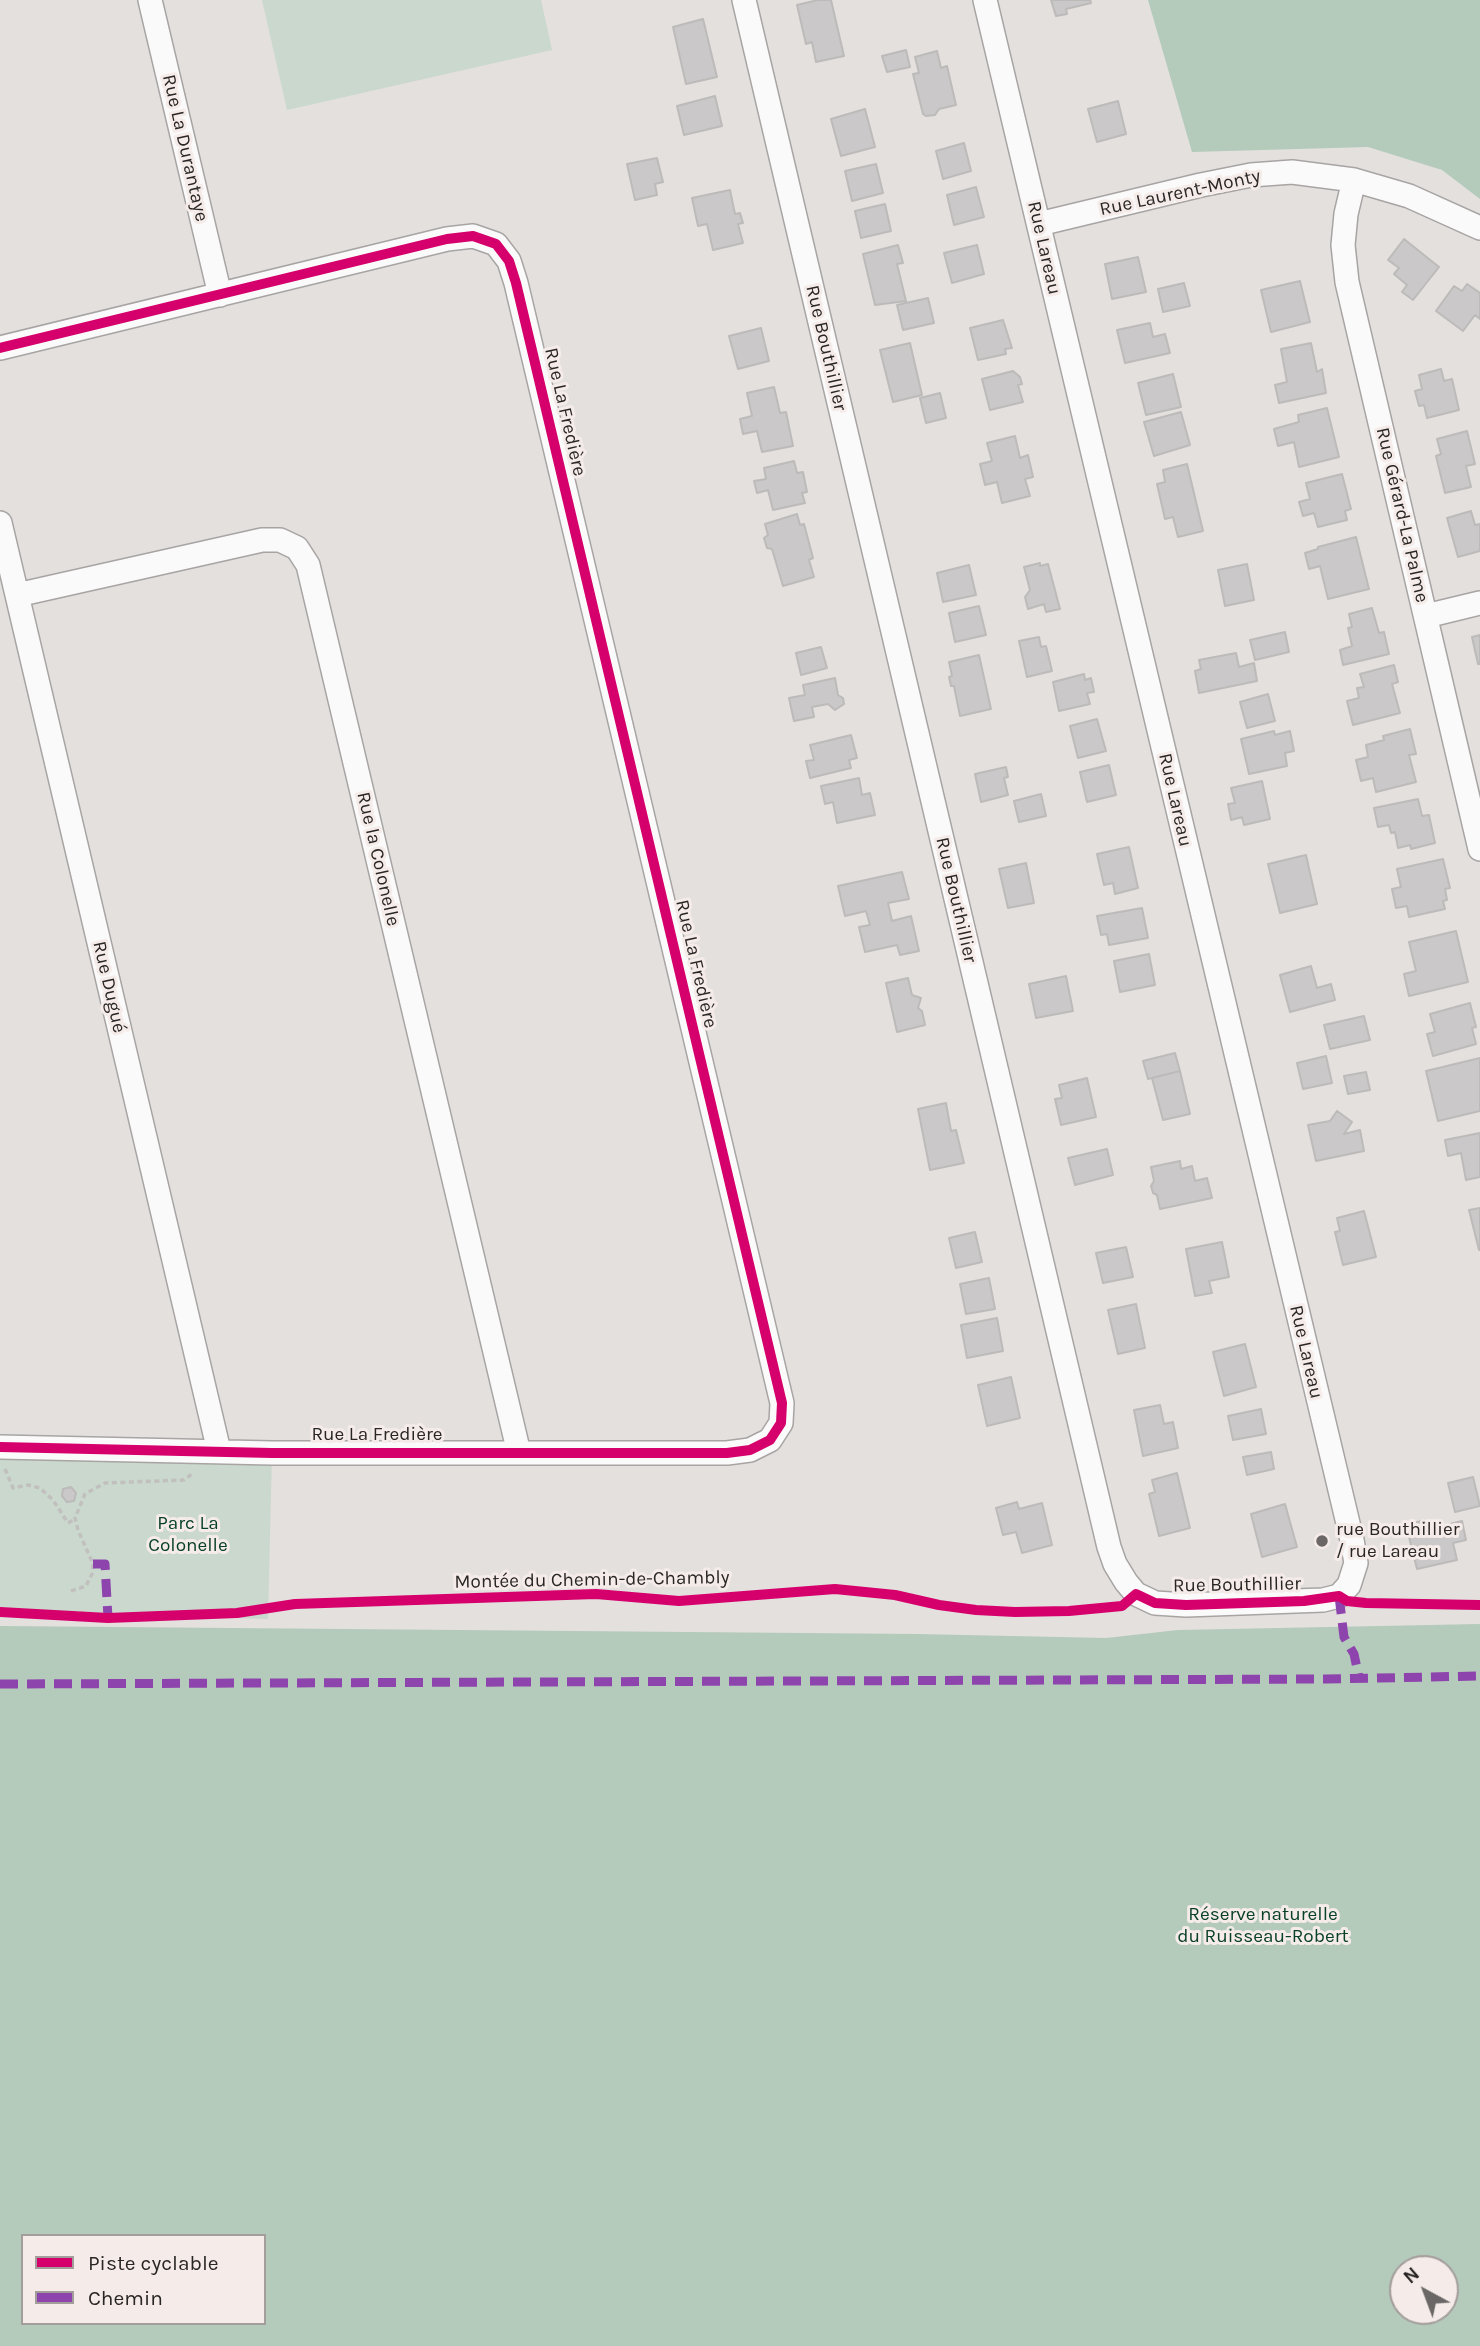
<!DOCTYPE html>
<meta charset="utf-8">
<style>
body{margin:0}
#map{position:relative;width:1480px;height:2346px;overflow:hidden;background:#e4e0de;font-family:Karla,sans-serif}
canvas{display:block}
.legend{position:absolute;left:21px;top:2234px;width:245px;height:91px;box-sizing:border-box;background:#f5ece9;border:2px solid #a39d9b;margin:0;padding:9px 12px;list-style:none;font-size:21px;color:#292625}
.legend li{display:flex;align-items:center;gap:14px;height:35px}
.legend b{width:35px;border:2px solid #a39d9b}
.north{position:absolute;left:1389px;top:2255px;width:70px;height:70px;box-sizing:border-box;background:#f5ece9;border:2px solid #a39d9b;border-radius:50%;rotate:319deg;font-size:19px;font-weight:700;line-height:28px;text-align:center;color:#292625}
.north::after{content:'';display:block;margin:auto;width:24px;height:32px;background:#6a6766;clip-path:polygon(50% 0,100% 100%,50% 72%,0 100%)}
</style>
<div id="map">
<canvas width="1480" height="2346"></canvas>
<ul class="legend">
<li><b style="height:9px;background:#d6006c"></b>Piste cyclable</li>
<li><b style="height:9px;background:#8e44ad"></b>Chemin</li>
</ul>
<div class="north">N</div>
</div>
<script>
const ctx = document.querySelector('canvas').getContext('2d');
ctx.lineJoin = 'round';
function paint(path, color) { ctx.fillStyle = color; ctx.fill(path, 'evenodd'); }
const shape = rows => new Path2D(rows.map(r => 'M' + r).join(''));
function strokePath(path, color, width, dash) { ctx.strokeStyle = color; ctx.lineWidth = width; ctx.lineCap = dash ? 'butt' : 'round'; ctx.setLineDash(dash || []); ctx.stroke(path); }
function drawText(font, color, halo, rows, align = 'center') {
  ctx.font = font + ' Karla,sans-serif'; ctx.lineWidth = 6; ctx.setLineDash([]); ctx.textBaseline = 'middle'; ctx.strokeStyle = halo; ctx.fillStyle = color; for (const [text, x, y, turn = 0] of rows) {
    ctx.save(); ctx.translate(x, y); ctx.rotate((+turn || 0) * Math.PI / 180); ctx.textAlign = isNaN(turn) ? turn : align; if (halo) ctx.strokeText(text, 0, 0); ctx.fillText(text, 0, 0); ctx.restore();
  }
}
paint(shape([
 [262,0,541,0,552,50,287,110],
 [272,1453,268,1619,0,1611,0,1459]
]), '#cad8cd');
paint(shape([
 [1148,0,1480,0,1480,199,1442,170,1368,147,1192,152],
 [1480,1624,1480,2346,0,2346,0,1626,917,1634,1106,1638,1178,1630],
 [23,2236,264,2236,264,2323,23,2323],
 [1403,2269,1445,2269,1445,2311,1403,2311]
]), '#b4cabb');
const building = shape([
 [818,0,831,0,844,56,816,62,812,42,806,44,797,5,818,0],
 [1051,0,1090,0,1091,3,1066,9,1067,14,1056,16,1051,0],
 [703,19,717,77,686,84,673,27,703,19],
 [906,50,910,67,887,72,882,56,906,50],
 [937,51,941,68,947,66,956,105,939,109,935,115,926,116,923,114,913,74,919,73,915,57,937,51],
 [715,96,722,126,684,135,677,106,715,96],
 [1118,101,1126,134,1097,142,1088,109,1118,101],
 [865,109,875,147,841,156,831,119,865,109],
 [964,143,971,171,943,179,936,151,964,143],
 [657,158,663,182,655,184,657,195,635,200,627,164,657,158],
 [876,164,883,193,852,201,845,171,876,164],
 [976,187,984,217,954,225,947,195,976,187],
 [730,190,735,214,740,213,743,223,738,224,743,243,713,250,707,224,698,226,692,198,730,190],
 [885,204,891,231,861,238,855,211,885,204],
 [1404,239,1439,267,1413,300,1402,292,1407,285,1394,274,1399,268,1388,260,1404,239],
 [898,245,903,263,897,264,906,301,875,305,863,254,898,245],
 [977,245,984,274,952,283,944,253,977,245],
 [1138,257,1146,292,1112,299,1105,264,1138,257],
 [1300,281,1310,322,1271,332,1261,290,1300,281],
 [1184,283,1190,306,1163,312,1158,289,1184,283],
 [1467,284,1480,293,1480,319,1475,315,1463,331,1436,311,1454,286,1462,291,1467,284],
 [928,298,934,323,903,330,897,305,928,298],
 [1003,320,1012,348,1005,349,1006,354,978,360,970,328,1003,320],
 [1150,323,1153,337,1165,334,1170,353,1125,363,1117,330,1150,323],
 [761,328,769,361,738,369,729,336,761,328],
 [910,343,922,395,893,402,880,350,910,343],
 [1311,343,1317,372,1322,369,1326,393,1279,403,1275,385,1287,382,1281,349,1311,343],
 [1441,369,1444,381,1452,379,1459,410,1427,418,1424,405,1419,406,1415,391,1422,389,1419,375,1441,369],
 [1013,371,1020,377,1022,384,1018,385,1023,402,990,410,982,379,1013,371],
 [1173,374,1181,407,1146,415,1138,383,1173,374],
 [774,387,780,413,786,412,793,446,762,452,757,431,743,434,740,419,752,416,747,393,774,387],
 [940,393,946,418,926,423,920,398,940,393],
 [1327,408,1339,457,1299,467,1294,442,1278,446,1274,429,1299,422,1298,415,1327,408],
 [1181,412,1190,445,1154,456,1144,422,1181,412],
 [1467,431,1475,464,1466,466,1471,487,1445,493,1436,456,1441,454,1437,439,1467,431],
 [1015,436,1020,458,1028,455,1033,477,1025,479,1030,496,1002,503,997,482,985,485,980,464,992,461,987,443,1015,436],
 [794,461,797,473,803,472,807,492,802,493,805,503,773,510,768,490,757,493,754,481,766,479,764,468,794,461],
 [1187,464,1203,531,1178,537,1173,517,1165,519,1157,484,1165,482,1163,470,1187,464],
 [1342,474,1351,509,1345,511,1347,520,1318,527,1314,513,1303,516,1299,502,1310,499,1306,483,1342,474],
 [1471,511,1475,525,1480,524,1480,551,1458,557,1447,518,1471,511],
 [797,514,800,525,804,524,813,558,809,560,814,577,783,586,772,549,767,548,764,538,768,535,765,524,797,514],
 [1356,537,1369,589,1328,599,1320,566,1309,569,1305,553,1318,549,1318,547,1356,537],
 [1040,563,1040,566,1048,564,1060,609,1046,612,1044,604,1028,609,1025,597,1030,590,1024,567,1040,563],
 [1247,564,1254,600,1225,606,1218,570,1247,564],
 [969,565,976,595,943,602,937,573,969,565],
 [979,606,986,635,955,642,949,613,979,606],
 [1372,608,1379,633,1384,632,1389,654,1343,665,1340,650,1352,646,1348,628,1352,627,1349,614,1372,608],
 [1285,632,1289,652,1255,660,1250,640,1285,632],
 [1480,635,1480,664,1478,664,1472,637,1480,635],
 [1039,637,1041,647,1046,646,1052,671,1027,677,1019,641,1039,637],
 [821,647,827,668,801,675,796,653,821,647],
 [1236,653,1239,667,1254,663,1257,681,1199,693,1195,671,1201,669,1199,660,1236,653],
 [979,655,991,709,960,716,954,686,951,686,949,677,952,676,949,662,979,655],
 [1394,665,1398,682,1392,684,1400,713,1353,725,1347,701,1359,698,1357,688,1364,687,1360,674,1394,665],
 [1084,674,1085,680,1091,678,1094,692,1087,693,1090,704,1059,711,1053,682,1084,674],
 [835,678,838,695,843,698,844,704,835,710,828,704,812,707,814,717,794,721,789,698,805,695,803,685,835,678],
 [1268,694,1275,721,1247,728,1240,702,1268,694],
 [1097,719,1106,751,1078,758,1070,726,1097,719],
 [1410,729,1416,754,1409,755,1416,782,1376,792,1373,778,1361,781,1356,760,1368,757,1366,745,1384,740,1383,736,1410,729],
 [1274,731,1275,735,1290,731,1294,751,1285,753,1287,766,1249,774,1241,739,1274,731],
 [851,735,857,758,849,760,851,768,810,778,806,761,814,760,810,745,851,735],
 [1109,765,1116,795,1087,802,1080,772,1109,765],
 [1006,767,1008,777,1004,778,1008,795,981,802,975,774,1006,767],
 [859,778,862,795,870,793,875,815,837,823,833,802,825,804,821,786,859,778],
 [1262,781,1270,819,1244,825,1242,817,1231,820,1228,804,1235,803,1231,788,1262,781],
 [1041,794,1046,816,1019,822,1014,801,1041,794],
 [1418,799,1422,816,1429,815,1435,843,1411,849,1410,845,1398,848,1395,832,1391,833,1389,825,1378,827,1374,808,1418,799],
 [1129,847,1138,888,1115,894,1113,883,1104,885,1097,854,1129,847],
 [1306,855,1317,904,1280,913,1268,864,1306,855],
 [1443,859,1450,888,1445,889,1447,900,1443,901,1445,909,1409,917,1407,906,1396,908,1392,889,1401,887,1397,869,1443,859],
 [1026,863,1034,903,1008,908,999,869,1026,863],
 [902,872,909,899,888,903,892,921,911,916,919,951,900,955,897,945,865,952,859,927,870,925,866,911,845,916,838,886,902,872],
 [1142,908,1148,938,1109,945,1107,934,1101,935,1097,916,1142,908],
 [1456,931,1468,982,1409,996,1404,974,1416,971,1409,942,1456,931],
 [1149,954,1155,985,1120,992,1114,961,1149,954],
 [1311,966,1317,988,1331,984,1335,1000,1290,1012,1280,975,1311,966],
 [1066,976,1073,1011,1036,1018,1029,984,1066,976],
 [908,978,912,995,921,998,918,1008,922,1011,925,1025,897,1032,886,983,908,978],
 [1470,1003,1476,1027,1472,1028,1476,1044,1433,1056,1427,1034,1435,1032,1430,1014,1470,1003],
 [1364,1016,1370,1040,1330,1049,1324,1025,1364,1016],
 [1175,1053,1180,1071,1148,1079,1143,1061,1175,1053],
 [1326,1056,1332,1083,1303,1089,1297,1063,1326,1056],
 [1480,1058,1480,1111,1438,1121,1426,1071,1480,1058],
 [1180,1071,1190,1114,1163,1120,1152,1078,1180,1071],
 [1366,1072,1370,1090,1348,1094,1344,1076,1366,1072],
 [1087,1078,1096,1117,1061,1125,1055,1099,1062,1098,1059,1085,1087,1078],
 [946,1103,951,1131,956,1130,964,1163,930,1170,918,1109,946,1103],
 [1337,1111,1352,1122,1344,1134,1360,1130,1364,1151,1316,1161,1308,1125,1330,1121,1337,1111],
 [1480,1133,1480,1177,1466,1180,1461,1153,1448,1156,1445,1140,1480,1133],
 [1107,1149,1113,1175,1075,1185,1068,1158,1107,1149],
 [1180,1161,1181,1169,1192,1166,1195,1181,1207,1178,1212,1198,1160,1209,1157,1195,1153,1193,1151,1186,1154,1181,1151,1167,1180,1161],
 [1480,1208,1480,1250,1479,1250,1469,1210,1480,1208],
 [1364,1211,1376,1257,1343,1265,1335,1232,1340,1231,1337,1218,1364,1211],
 [975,1232,982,1262,956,1268,949,1238,975,1232],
 [1222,1242,1229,1277,1209,1281,1212,1293,1195,1296,1186,1249,1222,1242],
 [1126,1247,1133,1277,1103,1283,1096,1253,1126,1247],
 [989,1278,995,1309,966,1314,960,1284,989,1278],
 [1136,1304,1145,1348,1118,1354,1108,1310,1136,1304],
 [997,1318,1003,1351,967,1358,961,1325,997,1318],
 [1245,1344,1256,1387,1224,1396,1213,1352,1245,1344],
 [1011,1377,1020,1418,987,1426,978,1385,1011,1377],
 [1160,1405,1164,1424,1173,1422,1178,1448,1143,1456,1134,1410,1160,1405],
 [1261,1409,1266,1434,1233,1440,1228,1416,1261,1409],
 [1271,1452,1274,1469,1247,1475,1243,1457,1271,1452],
 [1177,1473,1190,1528,1159,1536,1149,1494,1155,1492,1152,1480,1177,1473],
 [1473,1477,1480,1506,1455,1512,1448,1483,1473,1477],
 [71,1487,76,1493,74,1501,67,1502,62,1496,63,1489,71,1487],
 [1017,1502,1019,1509,1042,1503,1052,1545,1022,1553,1016,1532,1003,1535,996,1508,1017,1502],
 [1285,1504,1297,1547,1262,1557,1251,1514,1285,1504],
 [1425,1520,1427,1530,1462,1521,1466,1540,1453,1543,1457,1560,1417,1569,1406,1525,1425,1520]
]);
paint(building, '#cac8c8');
strokePath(building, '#bdbaba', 2);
const street = shape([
 [150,0,220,295],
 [744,0,1109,1547,1115,1564,1126,1582,1136,1594,1155,1603,1186,1605,1323,1600,1339,1596,1349,1585,1356,1563,1352,1540,985,0],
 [1354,180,1346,214,1343,245,1347,282,1480,849],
 [1039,224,1201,185,1251,175,1292,172,1354,180,1409,196,1480,228],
 [0,348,447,239,473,236,496,244,509,261,516,283,782,1403,781,1423,770,1440,750,1450,727,1453,272,1453,0,1447],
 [0,523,219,1451],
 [17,595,262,540,280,540,297,548,308,565,519,1453],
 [1426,616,1480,603]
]);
strokePath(street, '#a7a4a3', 26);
strokePath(shape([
 [5,1469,13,1488,28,1485,40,1488,53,1500,68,1523,75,1519],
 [71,1591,86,1586,92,1574,93,1564,78,1530,75,1518,85,1494,105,1483,184,1480,193,1473]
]), '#c1c0bf', 3.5, [5, 3.5]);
strokePath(street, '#fbfafa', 23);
strokePath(shape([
 [93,1564,105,1564,108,1618],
 [1339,1596,1344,1637,1354,1654,1359,1678],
 [0,1684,1326,1679,1480,1676]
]), '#8e44ad', 9, [18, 9]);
strokePath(shape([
 [0,348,447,239,473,236,496,244,509,261,516,283,782,1403,781,1423,770,1440,750,1450,727,1453,272,1453,0,1447],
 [0,1612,108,1618,237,1613,295,1604,596,1594,679,1601,835,1589,895,1595,939,1605,976,1610,1015,1612,1069,1611,1122,1606,1136,1594,1155,1603,1186,1605,1304,1601,1339,1596,1347,1601,1366,1603,1480,1605]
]), '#d6006c', 10);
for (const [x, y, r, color] of [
 [1322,1541,7,"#6a6766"]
]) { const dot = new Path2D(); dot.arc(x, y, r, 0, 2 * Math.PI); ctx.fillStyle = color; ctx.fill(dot); strokePath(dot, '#f5ece9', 2.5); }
drawText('19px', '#292625', '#f5ece9', [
 ["Rue La Durantaye",185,148,77],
 ["Rue Laurent-Monty",1180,193,-12],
 ["Rue Lareau",1044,248,77],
 ["Rue Bouthillier",826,348,77],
 ["Rue La Fredière",565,412,77],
 ["Rue Gérard-La Palme",1402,515,77],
 ["Rue Lareau",1175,800,77],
 ["Rue la Colonelle",378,859,77],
 ["Rue Bouthillier",956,900,77],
 ["Rue La Fredière",696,964,77],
 ["Rue Dugué",109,987,77],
 ["Rue Lareau",1306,1352,77],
 ["Rue La Fredière",377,1435],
 ["Montée du Chemin-de-Chambly",592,1580,-1],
 ["Rue Bouthillier",1237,1585,-1]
]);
drawText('19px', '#094127', '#f5ece9', [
 ["Parc La",188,1524],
 ["Colonelle",188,1546],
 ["Réserve naturelle",1263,1915],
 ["du Ruisseau-Robert",1263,1937]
]);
drawText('19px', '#292625', '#f5ece9', [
 ["rue Bouthillier",1336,1530],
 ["/ rue Lareau",1336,1552]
], 'left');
</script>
